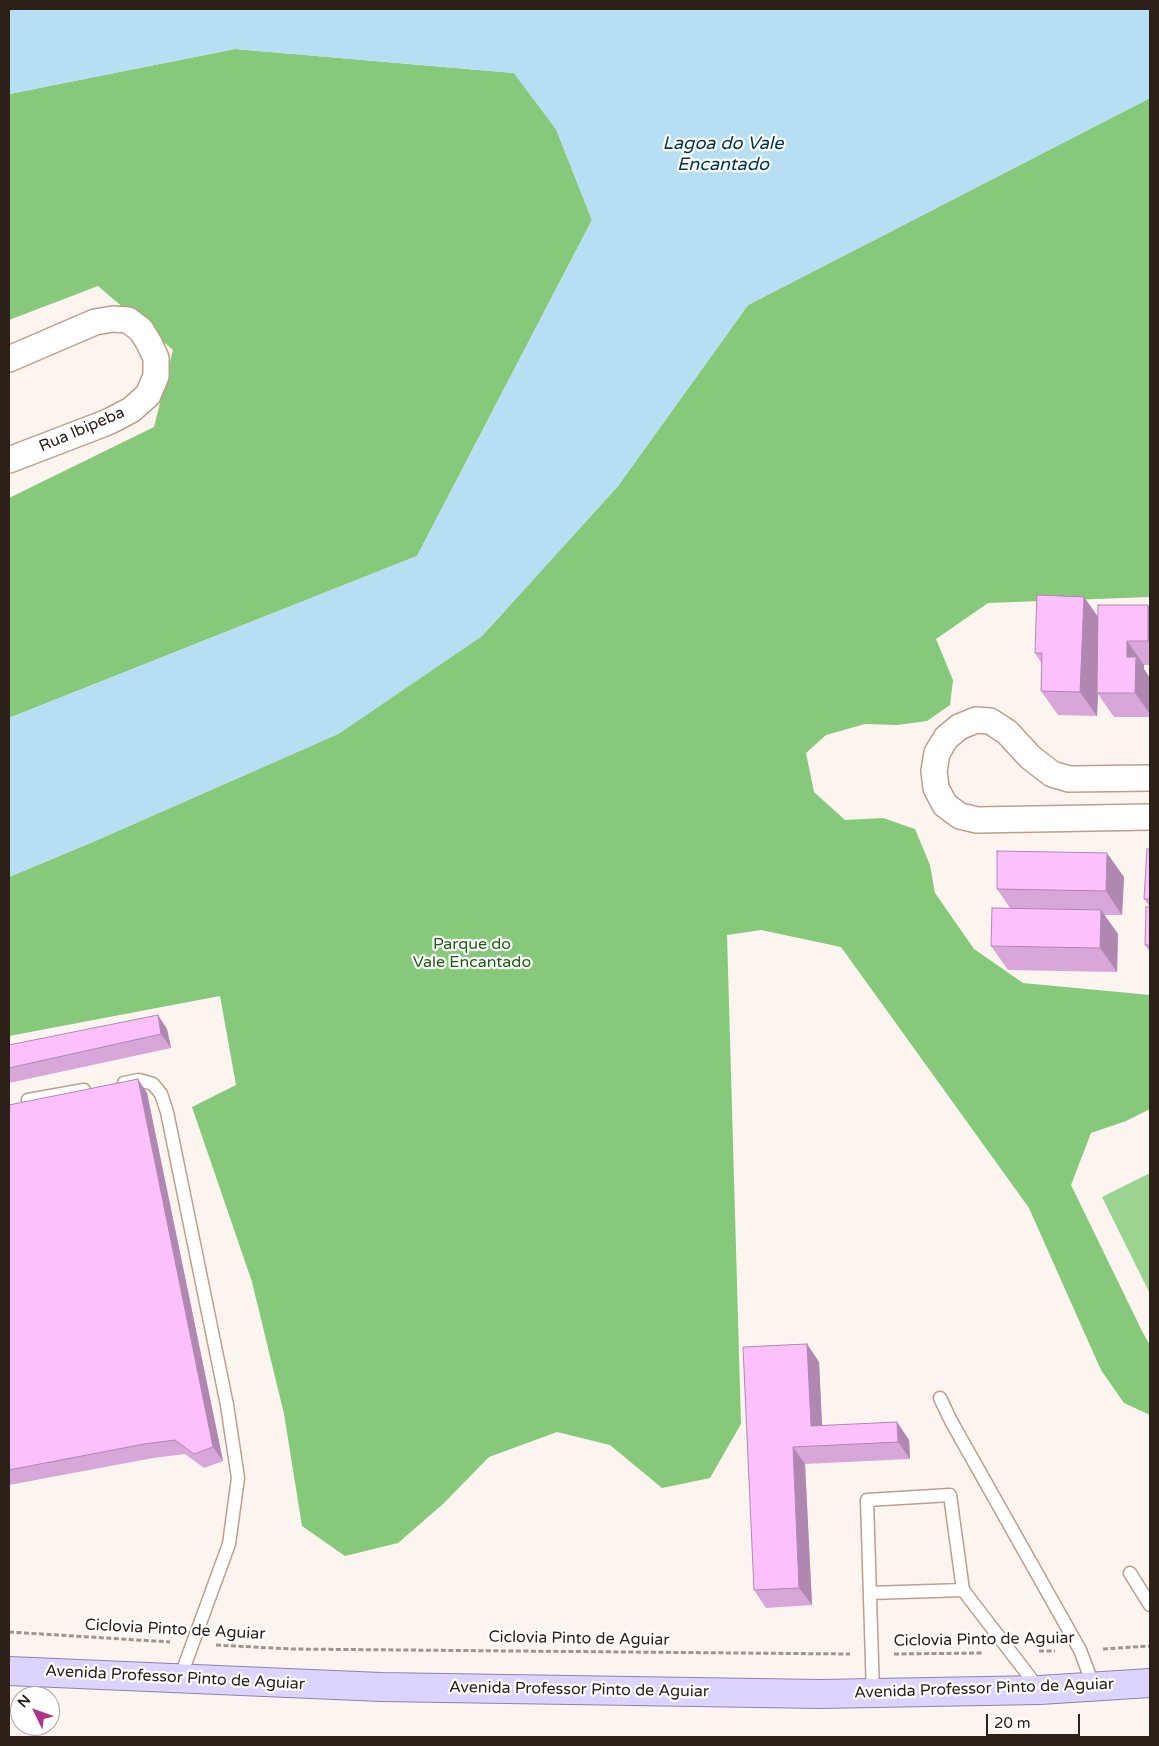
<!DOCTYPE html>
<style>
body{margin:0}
#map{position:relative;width:1159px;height:1746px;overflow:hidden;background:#fbf4ef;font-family:"Varela Round",sans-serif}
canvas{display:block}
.frame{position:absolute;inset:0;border:10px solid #2d2018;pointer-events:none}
.north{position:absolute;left:10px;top:1686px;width:50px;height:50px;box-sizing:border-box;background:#fff;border:1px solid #aba6a3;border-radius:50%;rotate:312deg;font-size:14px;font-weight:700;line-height:20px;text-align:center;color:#2d2018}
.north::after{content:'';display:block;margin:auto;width:18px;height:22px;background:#ad3488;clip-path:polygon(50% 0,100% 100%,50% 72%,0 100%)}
.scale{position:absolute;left:986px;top:1714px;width:94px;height:22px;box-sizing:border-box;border:2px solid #2d2018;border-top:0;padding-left:6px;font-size:15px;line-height:18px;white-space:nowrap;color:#2d2018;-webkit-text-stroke:4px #fff;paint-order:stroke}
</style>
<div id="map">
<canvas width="1159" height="1746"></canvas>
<div class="frame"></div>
<div class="north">N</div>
<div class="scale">20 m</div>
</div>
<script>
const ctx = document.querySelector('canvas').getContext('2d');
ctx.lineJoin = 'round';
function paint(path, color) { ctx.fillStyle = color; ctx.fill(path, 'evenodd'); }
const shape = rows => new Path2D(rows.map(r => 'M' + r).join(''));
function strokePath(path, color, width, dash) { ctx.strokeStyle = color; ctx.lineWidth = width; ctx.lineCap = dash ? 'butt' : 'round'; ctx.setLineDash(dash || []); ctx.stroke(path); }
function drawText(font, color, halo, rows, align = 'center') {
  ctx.font = font + ' "Varela Round",sans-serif'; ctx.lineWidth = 4.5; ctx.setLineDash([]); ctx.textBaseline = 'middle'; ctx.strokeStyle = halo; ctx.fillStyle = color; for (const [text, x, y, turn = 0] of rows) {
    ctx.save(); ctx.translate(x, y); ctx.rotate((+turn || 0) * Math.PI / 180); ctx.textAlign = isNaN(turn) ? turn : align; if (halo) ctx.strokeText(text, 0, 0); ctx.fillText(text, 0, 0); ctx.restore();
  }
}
paint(shape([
 [1150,1173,1150,1294,1102,1197]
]), '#9bd391');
paint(shape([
 [235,49,514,73,556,129,592,220,417,556,9,718,9,498,154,427,173,350,98,286,9,320,9,94],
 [1150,98,1150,597,988,603,936,639,953,680,950,705,927,721,897,725,865,724,826,735,806,753,814,792,845,820,883,818,915,829,930,865,935,893,974,949,1023,983,1150,995,1150,1109,1126,1121,1091,1133,1071,1185,1143,1333,1150,1345,1150,1415,1124,1403,1101,1370,1029,1208,841,947,761,930,727,935,741,1424,710,1478,662,1488,610,1445,557,1432,489,1457,443,1504,398,1543,345,1556,302,1526,284,1414,252,1282,192,1107,236,1085,220,996,9,1036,9,877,95,841,338,734,482,636,618,486,748,305]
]), '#86c97a');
paint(shape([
 [9,9,1150,9,1150,98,748,305,618,486,482,636,338,734,95,841,9,877,9,718,417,556,592,220,556,129,514,73,235,49,9,94]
]), '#b6dff4');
const lane = shape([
 [124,1083,139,1080,153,1084,161,1094,167,1112,227,1405,238,1478,229,1544,180,1678],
 [28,1100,84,1090],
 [940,1398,951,1421,1080,1650,1094,1687],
 [1130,1573,1150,1605],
 [870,1593,963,1590],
 [873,1694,867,1500,950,1495,963,1590,1039,1689]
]);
const street = shape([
 [9,359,95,322,113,319,128,320,141,330,149,343,156,358,156,376,148,395,131,410,108,422,9,460],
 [1150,778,1069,779,1052,774,1030,757,1007,732,990,721,976,720,959,727,946,738,937,753,934,771,936,788,945,805,960,816,977,820,1150,817]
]);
const primary = shape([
 [9,1671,381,1687,820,1694,1040,1690,1150,1683]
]);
strokePath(lane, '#c09e89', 15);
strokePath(street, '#c09e89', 28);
strokePath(primary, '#8f82ae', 30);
strokePath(shape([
 [9,1632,170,1642],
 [216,1645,291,1649,850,1654],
 [1103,1649,1150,1646],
 [1039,1651,1055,1651],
 [894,1654,982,1653]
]), '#9f958f', 3, [5, 2.5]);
strokePath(lane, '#fff', 12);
strokePath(street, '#fff', 25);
strokePath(primary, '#dcd3fe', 28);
paint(shape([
 [1084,597,1098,617,1150,608,1150,665,1144,665,1144,669,1150,678,1150,717,1114,717,1098,694,1097,716,1058,715,1041,691,1042,664,1035,653],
 [1150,849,1150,907,1144,899],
 [1124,877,1122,915,1104,915,1118,934,1117,972,1008,970,991,946,1010,908,997,889],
 [1150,907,1150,952,1145,945],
 [167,1029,171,1048,9,1083,9,1045],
 [147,1093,223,1461,204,1468,185,1454,153,1458,9,1485,9,1105],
 [807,1344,819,1362,822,1426,897,1422,909,1440,910,1459,805,1464,812,1605,766,1608,754,1590]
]), '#d9a6da');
paint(shape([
 [1084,597,1101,621,1097,716,1080,692],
 [1148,605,1150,608,1150,644,1148,641],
 [1127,641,1144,665,1144,669,1150,678,1150,714,1135,693,1127,657],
 [1107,853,1124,877,1122,915,1106,891],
 [1101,910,1118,934,1117,972,1100,948],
 [158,1015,167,1029,171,1048,161,1034],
 [138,1079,147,1093,223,1461,213,1447],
 [807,1344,819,1362,823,1444,811,1426],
 [897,1422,909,1440,910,1459,898,1442],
 [793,1447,805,1464,812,1605,799,1588]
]), '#b087b1');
const building = shape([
 [1037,595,1084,597,1080,692,1041,691,1042,653,1035,653,1037,595],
 [1098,605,1148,605,1148,641,1127,641,1127,657,1136,657,1135,693,1097,693,1098,605],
 [1147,849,1150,849,1150,899,1144,899,1147,849],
 [997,851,1107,853,1106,891,997,889,997,851],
 [1146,907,1150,907,1150,945,1145,945,1146,907],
 [992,908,1101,910,1100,948,991,946,992,908],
 [158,1015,161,1034,9,1068,9,1045,158,1015],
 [138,1079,213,1447,194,1454,175,1440,144,1444,9,1470,9,1105,138,1079],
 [807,1344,811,1426,897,1422,898,1442,793,1447,799,1588,754,1590,743,1347,807,1344]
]);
paint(building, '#fcc1fd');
strokePath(building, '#b087b1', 1);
drawText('16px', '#2d2018', '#fff', [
 ["Rua Ibipeba",82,430,-23],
 ["Ciclovia Pinto de Aguiar",175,1630,3],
 ["Ciclovia Pinto de Aguiar",579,1639,1],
 ["Ciclovia Pinto de Aguiar",984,1640,-1],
 ["Avenida Professor Pinto de Aguiar",175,1678,3],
 ["Avenida Professor Pinto de Aguiar",984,1689,-2],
 ["Avenida Professor Pinto de Aguiar",579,1690,1]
]);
drawText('16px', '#1c5d0f', '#fff', [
 ["Parque do",472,945],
 ["Vale Encantado",472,963]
]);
drawText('italic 18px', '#003449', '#fff', [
 ["Lagoa do Vale",723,144],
 ["Encantado",723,165]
]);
</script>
